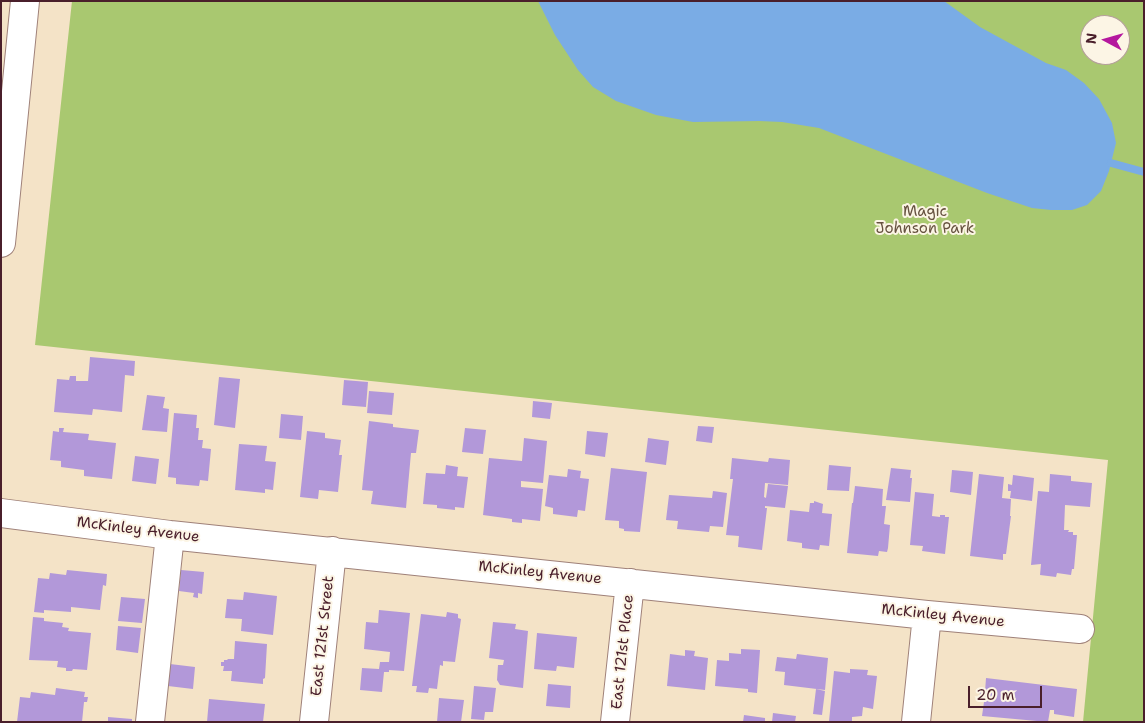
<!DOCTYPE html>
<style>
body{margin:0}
#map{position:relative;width:1145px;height:723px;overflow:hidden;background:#f4e3c7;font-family:"Shantell Sans",sans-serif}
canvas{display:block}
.frame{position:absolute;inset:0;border:2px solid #4a1f2b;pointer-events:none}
.north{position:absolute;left:1080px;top:15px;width:50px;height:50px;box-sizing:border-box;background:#fcf5e5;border:1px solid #b59f9b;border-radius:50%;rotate:276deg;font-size:14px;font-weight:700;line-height:20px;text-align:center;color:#4a1f2b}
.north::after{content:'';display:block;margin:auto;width:18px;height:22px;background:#b5179e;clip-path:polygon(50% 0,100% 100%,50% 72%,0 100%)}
.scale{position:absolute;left:968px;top:686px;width:74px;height:22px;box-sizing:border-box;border:2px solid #4a1f2b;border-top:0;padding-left:6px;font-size:15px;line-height:18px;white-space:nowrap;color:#4a1f2b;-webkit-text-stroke:4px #fcf5e5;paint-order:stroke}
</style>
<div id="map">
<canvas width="1145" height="723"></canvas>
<div class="frame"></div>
<div class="north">N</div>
<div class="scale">20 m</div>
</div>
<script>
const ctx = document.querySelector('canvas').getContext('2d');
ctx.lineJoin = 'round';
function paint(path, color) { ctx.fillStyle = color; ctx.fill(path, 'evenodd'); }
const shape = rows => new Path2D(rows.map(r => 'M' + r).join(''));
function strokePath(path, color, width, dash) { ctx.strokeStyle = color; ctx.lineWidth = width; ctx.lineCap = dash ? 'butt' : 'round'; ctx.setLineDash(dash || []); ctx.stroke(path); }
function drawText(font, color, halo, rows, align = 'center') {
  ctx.font = font + ' "Shantell Sans",sans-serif'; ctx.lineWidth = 4; ctx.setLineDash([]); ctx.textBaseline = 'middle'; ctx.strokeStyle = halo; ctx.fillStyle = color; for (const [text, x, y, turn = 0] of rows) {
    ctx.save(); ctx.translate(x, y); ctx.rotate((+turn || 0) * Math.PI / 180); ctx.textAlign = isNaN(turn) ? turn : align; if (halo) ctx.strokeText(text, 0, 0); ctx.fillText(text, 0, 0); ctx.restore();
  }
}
paint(shape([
 [72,1,1144,1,1144,722,1083,722,1108,460,35,345],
 [1090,25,1120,25,1120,55,1090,55]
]), '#a9c870');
paint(shape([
 [538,1,944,1,980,27,1046,63,1066,70,1084,83,1099,99,1112,123,1116,143,1109,171,1101,191,1087,205,1072,210,1051,210,1032,208,987,193,819,128,782,122,759,121,693,122,656,115,616,101,593,87,578,70,555,35]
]), '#7aace5');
strokePath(shape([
 [1111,163,1144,172]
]), '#7aace5', 8);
paint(shape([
 [90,357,135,361,134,376,125,375,122,412,93,409,92,415,54,412,57,379,69,380,70,376,76,376,76,381,88,381],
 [219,377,240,379,235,428,214,425],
 [344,380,368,382,366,407,342,405],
 [369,391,394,393,392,415,367,413],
 [147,395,165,397,163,408,169,409,167,432,142,430],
 [533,401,552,403,550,419,532,417],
 [174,413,197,415,196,428,199,428,198,440,203,440,202,448,211,449,208,481,200,480,199,486,176,484,176,478,168,477],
 [281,414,303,416,301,440,279,438],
 [369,421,393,424,393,427,419,430,416,453,411,453,406,508,371,504,373,491,362,490],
 [698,426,714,427,712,443,696,441],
 [59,428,64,428,63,432,89,434,88,440,116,443,112,479,84,476,84,470,61,467,61,461,50,460,53,431,59,432],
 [465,428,486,430,483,454,462,452],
 [307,431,325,433,325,438,341,440,339,455,342,455,338,492,319,490,318,499,300,497],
 [587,431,608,433,605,457,585,454],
 [524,438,547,441,543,483,521,481,521,487,543,489,540,521,522,519,522,523,512,522,512,519,483,515,489,458,522,461],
 [648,438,669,441,666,465,645,462],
 [239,444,267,446,265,461,276,462,273,490,265,489,265,493,235,490],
 [135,456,159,459,156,484,132,481],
 [732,458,768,462,769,458,790,460,788,485,765,483,764,497,766,498,768,484,788,486,785,508,765,506,765,508,767,508,762,550,738,547,739,536,726,535,733,479,730,479],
 [446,465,458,467,457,476,468,477,464,508,455,507,455,510,437,508,437,505,423,504,426,473,445,474],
 [829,465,851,467,849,491,827,490],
 [611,468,647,472,640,532,624,531,624,529,619,528,619,521,605,520],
 [891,468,911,470,910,478,912,478,910,502,886,500],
 [568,469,581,471,580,478,589,479,585,511,578,510,577,517,553,514,553,508,545,506,549,475,567,477],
 [952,470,973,472,971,495,950,492],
 [979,474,1004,477,1002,498,1011,499,1010,516,1011,516,1006,554,1003,554,1003,560,970,556],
 [1050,474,1071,476,1071,481,1092,483,1090,507,1065,505,1064,530,1069,530,1068,532,1073,532,1073,535,1077,535,1074,569,1072,569,1071,575,1057,573,1056,577,1040,575,1041,564,1031,565,1038,491,1049,492],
 [1013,475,1034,478,1032,501,1010,498,1011,491,1008,491,1008,484,1012,485],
 [855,486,883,489,882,506,886,506,884,524,890,525,888,548,887,552,879,551,878,556,847,553,852,503,853,503],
 [713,491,727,493,723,527,710,526,709,532,677,529,678,521,666,520,669,495,712,498],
 [915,492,934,494,932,516,940,517,940,515,945,515,945,517,949,517,945,554,922,551,923,546,910,545],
 [814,501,823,504,822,513,832,514,829,546,820,545,819,550,802,548,802,543,787,541,790,510,809,512,810,503,814,503],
 [67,570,107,574,106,586,103,585,100,610,71,607,71,612,44,610,44,613,34,612,38,578,49,579,50,573,66,575],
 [181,570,204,572,202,594,198,593,198,598,193,597,194,593,179,591],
 [244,592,277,596,273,635,241,631,242,619,225,618,227,599,243,600],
 [121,597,145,599,142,623,118,621],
 [379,610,410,613,404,671,389,670,389,672,384,672,382,692,360,690,362,668,379,669,380,662,389,662,390,652,364,649,366,622,378,623],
 [447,612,458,614,458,618,461,619,455,662,443,661,443,666,440,665,437,689,429,688,428,693,416,692,417,686,412,686,421,614,446,617],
 [33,617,44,618,44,621,63,623,62,627,69,628,68,631,91,633,87,670,73,669,72,671,66,671,66,668,57,667,58,661,29,660],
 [493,622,516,624,515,629,528,631,523,688,500,685,497,680,498,665,503,665,504,660,489,658],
 [118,626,141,628,138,653,116,650],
 [537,633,577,637,574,668,557,666,556,671,534,669],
 [235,641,267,644,265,678,263,679,263,684,231,681,232,671,223,671,224,666,221,666,221,662,224,662,224,660,227,660,228,659,234,659],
 [741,649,760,650,757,693,748,692,748,689,715,686,717,660,729,661,729,653,741,654],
 [685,650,695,651,694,656,708,658,705,690,667,686,670,654,685,656],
 [797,654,828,658,825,690,784,685,785,672,775,671,777,657,796,659],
 [170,664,195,667,193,689,168,686],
 [850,669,868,670,867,675,877,676,873,709,863,707,862,716,852,717,852,722,831,722,829,721,834,671,850,673],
 [986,678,1077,689,1074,717,1054,714,1054,710,1050,710,1048,722,982,716,984,702,979,702,980,692,985,692],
 [548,684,571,686,570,708,546,706],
 [474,686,496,688,493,712,485,712,484,720,471,719],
 [56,688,85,692,84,697,88,697,87,702,84,702,82,722,17,722,20,697,30,698,31,692,55,695],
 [816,689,825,691,822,715,813,714],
 [439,698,464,700,461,722,437,722],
 [209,699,265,704,263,722,207,722],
 [773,713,796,716,795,722,772,722],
 [744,715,765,718,765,722,743,722],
 [108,717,132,719,132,722,108,722]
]), '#b298d9');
const minor = shape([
 [1,243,25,1],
 [1,513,170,535,927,615,1080,629],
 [150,722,170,535],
 [314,722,332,551],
 [615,722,630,583],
 [916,722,927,615]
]);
strokePath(minor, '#9f8179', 30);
strokePath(minor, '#fff', 28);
drawText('15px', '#665240', '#fcf5e5', [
 ["Magic",925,212],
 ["Johnson Park",925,229]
]);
drawText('15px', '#4a1f2b', '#fcf5e5', [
 ["McKinley Avenue",138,530,7],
 ["McKinley Avenue",540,573,6],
 ["McKinley Avenue",943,616,6],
 ["East 121st Street",323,636,-84],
 ["East 121st Place",623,652,-84]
]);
</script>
